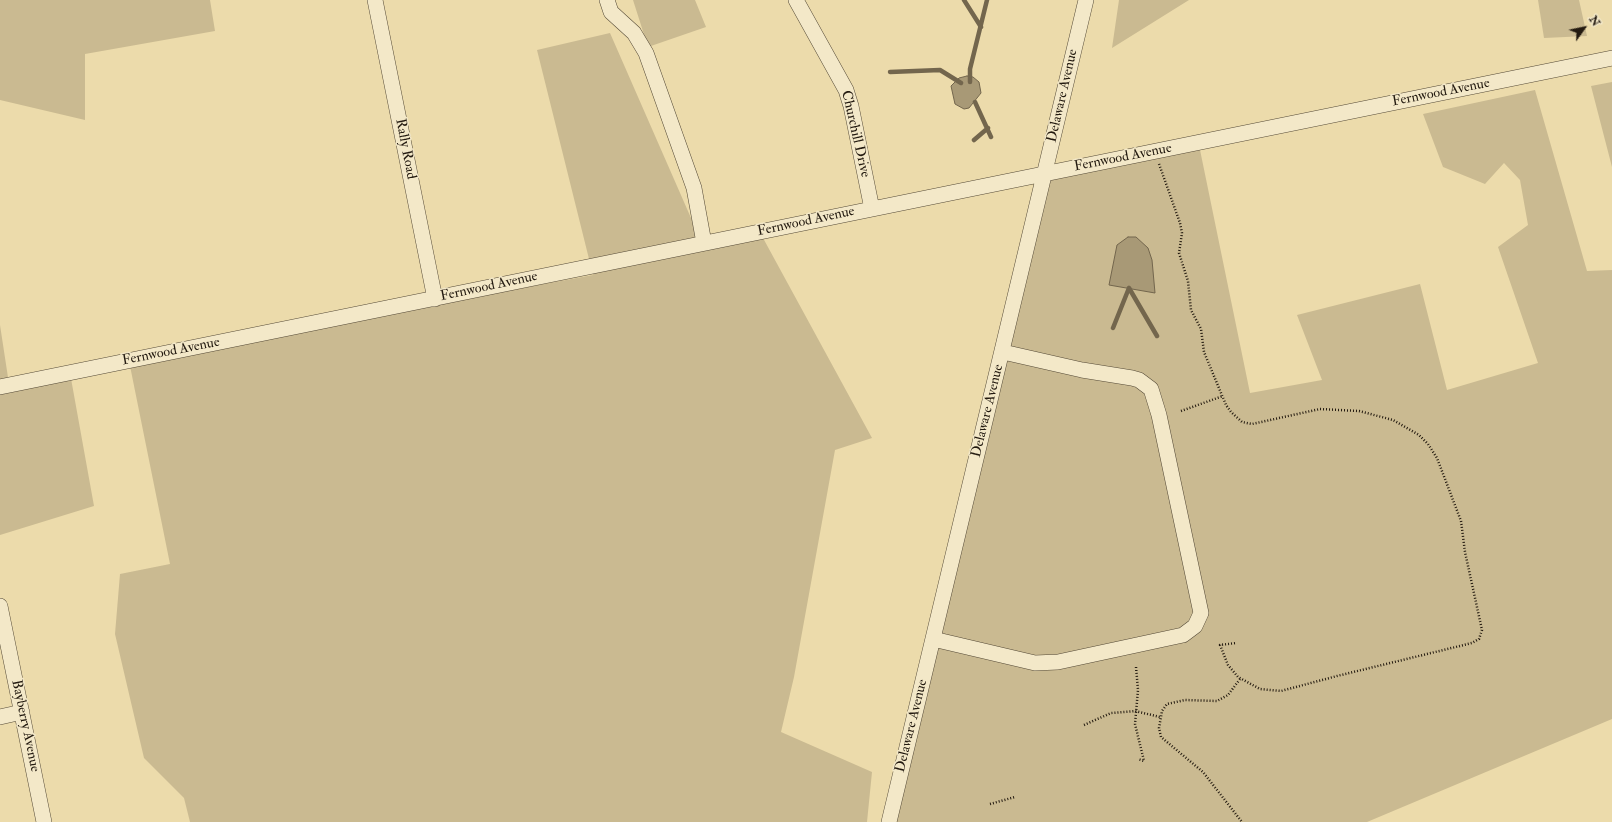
<!DOCTYPE html>
<style>
body{margin:0}
#map{position:relative;width:1612px;height:822px;overflow:hidden;background:#ecdbab;font-family:"IM FELL Double Pica",serif}
canvas{display:block}
.north{position:absolute;left:1564px;top:8px;width:40px;height:40px;-webkit-text-stroke:3px #f3e8c8;paint-order:stroke;rotate:57deg;font-size:11px;font-weight:700;line-height:16px;text-align:center;color:#231a10}
.north::after{content:'';display:block;margin:auto;width:14px;height:18px;background:#231a10;clip-path:polygon(50% 0,100% 100%,50% 72%,0 100%)}
</style>
<div id="map">
<canvas width="1612" height="822"></canvas>
<div class="north">N</div>
</div>
<script>
const ctx = document.querySelector('canvas').getContext('2d');
ctx.lineJoin = 'round';
function paint(path, color) { ctx.fillStyle = color; ctx.fill(path, 'evenodd'); }
const shape = rows => new Path2D(rows.map(r => 'M' + r).join(''));
function strokePath(path, color, width, dash) { ctx.strokeStyle = color; ctx.lineWidth = width; ctx.lineCap = dash ? 'butt' : 'round'; ctx.setLineDash(dash || []); ctx.stroke(path); }
function drawText(font, color, halo, rows, align = 'center') {
  ctx.font = font + ' "IM FELL Double Pica",serif'; ctx.lineWidth = 3; ctx.setLineDash([]); ctx.textBaseline = 'middle'; ctx.strokeStyle = halo; ctx.fillStyle = color; for (const [text, x, y, turn = 0] of rows) {
    ctx.save(); ctx.translate(x, y); ctx.rotate((+turn || 0) * Math.PI / 180); ctx.textAlign = isNaN(turn) ? turn : align; if (halo) ctx.strokeText(text, 0, 0); ctx.fillText(text, 0, 0); ctx.restore();
  }
}
paint(shape([
 [0,0,210,0,215,31,85,54,85,120,0,100],
 [633,0,695,0,706,27,648,47],
 [1119,0,1189,0,1112,48],
 [1538,0,1579,0,1587,36,1544,38],
 [610,33,705,250,763,238,872,438,835,450,794,677,781,732,872,772,867,822,190,822,184,798,144,758,115,634,120,574,170,564,129,361,593,275,537,50],
 [1612,82,1612,167,1591,86],
 [1535,90,1587,271,1612,270,1612,719,1367,822,889,822,1044,172,1199,145,1250,393,1322,380,1297,315,1420,284,1447,390,1538,363,1498,247,1528,225,1520,180,1504,163,1485,184,1443,167,1423,114],
 [0,325,9,384,70,373,94,506,0,535]
]), '#caba91');
const water = shape([
 [967,76,973,77,979,82,981,93,969,108,964,109,955,104,951,86,959,78,967,76],
 [1128,237,1136,237,1148,248,1152,260,1155,293,1109,285,1117,245,1128,237]
]);
paint(water, '#a89976');
strokePath(water, '#73664d', 1);
strokePath(shape([
 [964,0,981,27],
 [890,72,940,70,961,83],
 [970,82,970,69,987,0],
 [975,102,991,137],
 [974,140,988,128],
 [1129,288,1157,336],
 [1113,328,1129,288]
]), '#73664d', 4.5);
const minor = shape([
 [375,0,435,299],
 [607,0,611,12,634,33,646,53,694,188,704,243],
 [796,0,846,90,851,106,872,209],
 [0,387,1612,58],
 [0,606,44,822],
 [933,639,1035,663,1058,662,1183,635,1195,626,1201,613,1159,415,1151,389,1139,380,1132,378,1082,370,1003,352],
 [0,717,22,712],
 [889,822,1086,0]
]);
strokePath(minor, '#554a37', 16);
strokePath(shape([
 [1159,164,1180,223,1182,233,1179,253,1188,281,1191,310,1201,329,1204,352,1226,405,1231,412,1242,422,1252,424,1320,409,1359,411,1393,420,1419,435,1428,444,1437,458,1461,521,1465,552,1482,630,1479,639,1472,643,1337,676,1281,691,1260,689,1238,677,1228,665,1220,645,1236,643],
 [1181,411,1223,396],
 [1136,667,1138,690,1135,724,1144,761,1138,759],
 [1240,679,1228,695,1217,701,1185,700,1167,704,1162,711,1159,728,1161,737,1203,772,1242,822],
 [1084,725,1111,713,1135,711,1160,717],
 [990,804,1015,797]
]), '#231a10', 2.5, [1, 2]);
strokePath(minor, '#f3e8c8', 15);
drawText('14px', '#231a10', '#f3e8c8', [
 ["Fernwood Avenue",1441,93,-11],
 ["Delaware Avenue",1063,96,-77],
 ["Churchill Drive",855,134,77],
 ["Rally Road",405,149,79],
 ["Fernwood Avenue",1123,158,-11],
 ["Fernwood Avenue",806,222,-12],
 ["Fernwood Avenue",489,287,-12],
 ["Fernwood Avenue",171,352,-11],
 ["Delaware Avenue",988,411,-76],
 ["Bayberry Avenue",25,726,78],
 ["Delaware Avenue",912,726,-76]
]);
</script>
